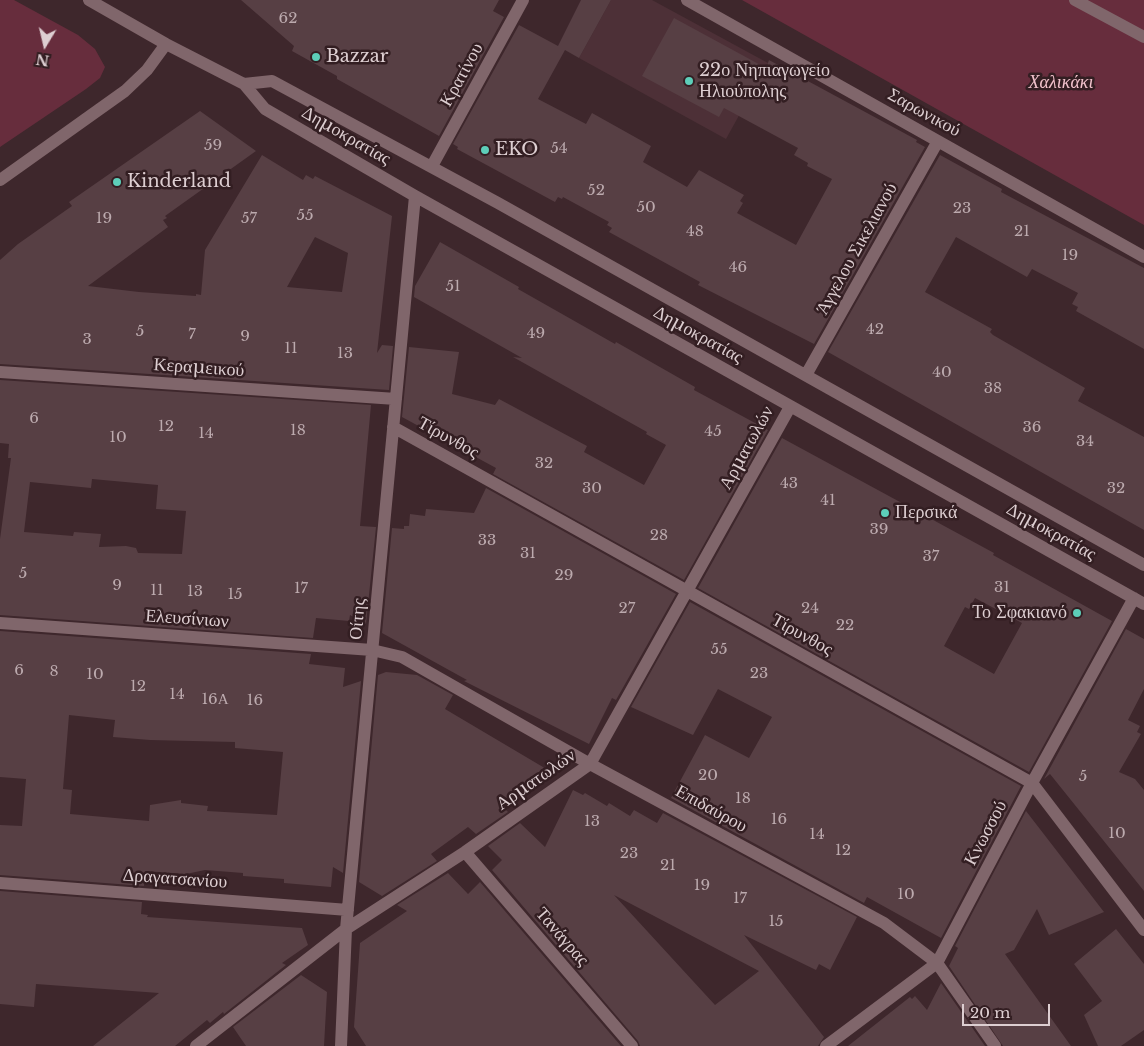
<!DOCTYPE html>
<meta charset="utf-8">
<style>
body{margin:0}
#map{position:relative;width:1144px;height:1046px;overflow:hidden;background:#3e272c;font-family:"Libre Baskerville",serif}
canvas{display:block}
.north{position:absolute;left:20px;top:20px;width:50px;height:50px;-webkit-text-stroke:4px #331e22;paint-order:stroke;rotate:189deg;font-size:14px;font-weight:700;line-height:20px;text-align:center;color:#ddced1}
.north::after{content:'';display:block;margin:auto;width:18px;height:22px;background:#ddced1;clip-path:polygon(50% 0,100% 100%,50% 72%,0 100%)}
.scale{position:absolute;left:962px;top:1004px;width:88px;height:22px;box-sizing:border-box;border:2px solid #ddced1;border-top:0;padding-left:6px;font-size:15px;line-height:18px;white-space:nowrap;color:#ddced1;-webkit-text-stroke:4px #331e22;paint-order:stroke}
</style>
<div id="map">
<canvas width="1144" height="1046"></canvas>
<div class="north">N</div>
<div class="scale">20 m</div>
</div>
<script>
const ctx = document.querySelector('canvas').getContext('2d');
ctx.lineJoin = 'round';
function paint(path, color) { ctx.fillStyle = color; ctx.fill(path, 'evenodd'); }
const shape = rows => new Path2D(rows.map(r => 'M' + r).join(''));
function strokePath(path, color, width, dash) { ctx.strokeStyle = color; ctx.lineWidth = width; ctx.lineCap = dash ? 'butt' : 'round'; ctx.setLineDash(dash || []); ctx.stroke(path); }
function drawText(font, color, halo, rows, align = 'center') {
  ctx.font = font + ' "Libre Baskerville",serif'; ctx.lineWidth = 5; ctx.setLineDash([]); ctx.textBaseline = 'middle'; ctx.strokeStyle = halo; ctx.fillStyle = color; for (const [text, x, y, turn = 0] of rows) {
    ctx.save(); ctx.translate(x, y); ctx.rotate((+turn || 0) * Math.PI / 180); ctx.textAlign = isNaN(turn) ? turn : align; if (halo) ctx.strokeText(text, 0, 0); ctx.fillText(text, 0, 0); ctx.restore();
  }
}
paint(shape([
 [611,0,652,0,768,63,726,139,579,58]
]), '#4d3037');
paint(shape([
 [0,0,14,0,78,35,95,49,105,67,100,78,86,89,0,147],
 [742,0,1144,0,1144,225]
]), '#672d3d');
paint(shape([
 [241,0,499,0,493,11,504,17,439,136,337,79,337,76,292,51,294,46],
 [581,0,611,0,579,58,565,50,538,99,586,124,592,113,651,146,643,162,687,187,699,170,744,195,740,201,743,203,737,213,796,245,832,179,807,166,808,163,794,155,798,148,724,108,719,117,642,76,674,18,766,68,769,60,917,140,916,142,925,147,814,344,698,285,700,282,609,232,612,228,607,225,609,222,563,197,562,199,558,197,555,202,457,149,458,147,453,144,519,25,558,46],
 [200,111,256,151,165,216,167,218,163,220,168,227,88,286,139,292,196,296,196,294,201,295,205,250,262,155,303,180,306,175,313,179,315,176,392,216,377,353,382,345,393,346,389,390,0,364,0,260,18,244,72,206,69,202],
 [315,237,348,253,342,292,287,287],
 [940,155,1002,189,1001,192,1144,268,1144,349,1076,311,1078,307,1072,304,1078,293,1032,269,1027,277,956,237,925,292,992,329,990,332,993,335,1085,388,1078,401,1144,437,1144,530,828,352],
 [440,242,519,287,518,289,615,344,616,342,695,387,694,390,768,430,684,580,493,474,496,468,402,417,409,347,459,352,452,394,495,405,499,399,587,446,584,452,644,485,666,445,646,434,647,432,513,357,522,358,414,297,415,286],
 [0,380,371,405,360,526,376,527,366,624,350,615,349,621,316,618,313,638,0,615,0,539,11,458,8,458,9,444,0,443],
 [92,479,158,485,156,509,186,511,182,554,138,553,136,548,126,546,99,547,101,534,74,532,73,536,24,532,30,482,91,488],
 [782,438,994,553,993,555,1112,621,1029,772,698,588],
 [975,598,1022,623,994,674,944,646,965,607,969,609],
 [486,488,676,594,616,700,612,698,589,744,464,681,467,680,382,633,392,528,404,529,404,526,409,526,410,514,425,516,426,509,474,513],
 [690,602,1021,786,941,938,867,897,864,903,671,798,705,735,749,758,772,717,718,689,693,735,631,707],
 [1126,629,1144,639,1144,689,1128,720,1140,726,1137,732,1141,734,1119,772,1135,779,1144,790,1144,891,1050,774,1044,779],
 [0,631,311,654,309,664,345,668,343,687,361,681,343,873,333,867,331,887,284,883,284,879,243,876,243,873,205,870,186,874,145,871,144,886,0,875,0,825,22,826,26,779,0,777],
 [69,715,115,720,113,737,150,740,235,742,235,748,283,752,277,815,207,811,208,806,181,803,181,800,150,805,149,821,70,814,72,790,63,789],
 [386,672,417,675,453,695,445,709,548,770,500,804,508,812,476,834,468,827,431,854,437,861,382,896,359,882,378,675],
 [573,790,583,795,585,793,607,806,609,803,630,816,634,810,657,823,663,813,857,917,830,970,819,964,816,970,744,935,824,1037,818,1046,640,1046,638,1041,492,870,502,860,488,846,520,823,545,847],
 [614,895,759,971,715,1005],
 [1026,811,1104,912,1049,935,1037,909,1014,950,1005,954,1071,1046,1003,1046,949,966,958,948,955,946],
 [448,873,468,894,480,882,621,1046,366,1046,354,1027,360,943,407,911,397,905],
 [0,891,142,902,141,914,148,915,147,917,302,928,308,945,282,963,286,965,224,1014,223,1012,210,1023,207,1020,175,1046,93,1046,159,993,36,984,34,1007,0,1004],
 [1116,929,1144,964,1144,1030,1121,1046,1098,1046,1084,1015,1102,1001,1074,964],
 [301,975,327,992,324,1046,246,1046,233,1027],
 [941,983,985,1046,848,1046,910,997,912,999,915,996,927,1010]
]), '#573f44');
strokePath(shape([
 [89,0,166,44,244,84,265,109,415,196,1144,604],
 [687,0,1144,257],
 [1075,0,1144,37],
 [244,84,272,81,498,203,1144,565],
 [432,166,523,0],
 [0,180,125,91,147,70,166,44],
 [0,372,396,399],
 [806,375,938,141],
 [393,427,1032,783,1144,930],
 [0,623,372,650,402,657,590,764,884,923,937,963,995,1046],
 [465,852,632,1046],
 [0,883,348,910],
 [196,1046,346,929,465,852,590,764,790,407],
 [341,1046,346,929,415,196],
 [826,1046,937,963,1032,783,1134,598]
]), '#80666b', 12);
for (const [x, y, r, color] of [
 [316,57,5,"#5dceb9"],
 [689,81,5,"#5dceb9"],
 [485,150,5,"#5dceb9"],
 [117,182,5,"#5dceb9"],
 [885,513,5,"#5dceb9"],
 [1077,613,5,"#5dceb9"]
]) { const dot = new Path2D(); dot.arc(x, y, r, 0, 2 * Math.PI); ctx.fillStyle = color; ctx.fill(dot); strokePath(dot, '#331e22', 2); }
drawText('15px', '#bcaaae', null, [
 ["62",288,19],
 ["59",213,146],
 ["54",559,149],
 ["52",596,191],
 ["50",646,208],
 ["23",962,209],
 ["55",305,216],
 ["19",104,219],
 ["57",249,219],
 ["48",695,232],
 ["21",1022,232],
 ["19",1070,256],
 ["46",738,268],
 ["51",453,287],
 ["42",875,330],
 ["5",140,332],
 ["49",536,334],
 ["7",192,335],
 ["9",245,337],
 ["3",87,340],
 ["11",291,349],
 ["13",345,354],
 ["40",942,373],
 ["38",993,389],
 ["6",34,419],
 ["12",166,427],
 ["36",1032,428],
 ["18",298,431],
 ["45",713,432],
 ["14",206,434],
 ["10",118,438],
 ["34",1085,442],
 ["32",544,464],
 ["43",789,484],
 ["30",592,489],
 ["32",1116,489],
 ["41",828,501],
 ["39",879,530],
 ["28",659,536],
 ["33",487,541],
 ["31",528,554],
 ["37",931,557],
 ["5",23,574],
 ["29",564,576],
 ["9",117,586],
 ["31",1002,588],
 ["17",301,589],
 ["11",157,591],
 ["13",195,592],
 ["15",235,595],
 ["27",627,609],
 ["24",810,609],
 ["22",845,626],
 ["55",719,650],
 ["6",19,671],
 ["8",54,672],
 ["23",759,674],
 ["10",95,675],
 ["12",138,687],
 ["14",177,695],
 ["16Α",215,700],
 ["16",255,701],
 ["20",708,776],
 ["5",1083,777],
 ["18",743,799],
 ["16",779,820],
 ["13",592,822],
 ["10",1117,834],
 ["14",817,835],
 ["12",843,851],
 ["23",629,854],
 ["21",668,866],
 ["19",702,886],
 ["10",906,895],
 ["17",740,899],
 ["15",776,922]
]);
drawText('18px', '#ddced1', '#331e22', [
 ["Bazzar",326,57],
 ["22ο Νηπιαγωγείο",699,71],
 ["Ηλιούπολης",699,92],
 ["EKO",495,150],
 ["Kinderland",127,182],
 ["Περσικά",895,513],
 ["Το Σφακιανό",1067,613,"right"]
], 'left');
drawText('18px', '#ddced1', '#331e22', [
 ["Κρατίνου",462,75,-61],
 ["Σαρωνικού",924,113,29],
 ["Δημοκρατίας",346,136,30],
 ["Άγγελου Σικελιανού",857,249,-61],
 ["Δημοκρατίας",698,335,29],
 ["Κεραµεικού",199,368,4],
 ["Τίρυνθος",448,438,29],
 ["Αρματωλών",747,448,-61],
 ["Δημοκρατίας",1051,532,29],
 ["Ελευσίνιων",187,619,4],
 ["Οίτης",358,619,-85],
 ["Τίρυνθος",802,635,29],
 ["Αρματωλών",536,780,-35],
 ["Επιδαύρου",711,809,29],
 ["Κνωσσού",986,833,-62],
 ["Δραγατσανίου",175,879,4],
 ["Τανάγρας",562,937,49]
]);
drawText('italic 18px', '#f2c2cc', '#331e22', [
 ["Χαλικάκι",1061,83]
]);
</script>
